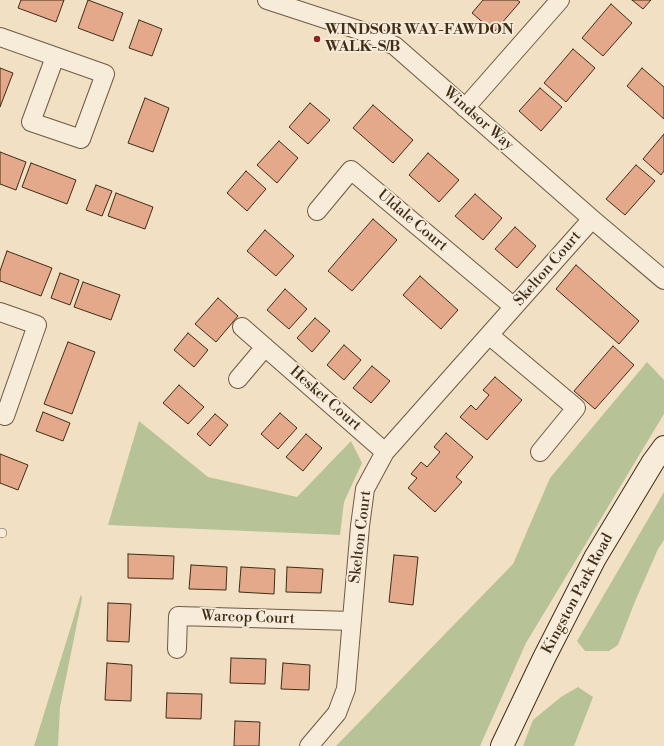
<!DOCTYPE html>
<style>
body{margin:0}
canvas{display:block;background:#f2e0c5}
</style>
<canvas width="664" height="746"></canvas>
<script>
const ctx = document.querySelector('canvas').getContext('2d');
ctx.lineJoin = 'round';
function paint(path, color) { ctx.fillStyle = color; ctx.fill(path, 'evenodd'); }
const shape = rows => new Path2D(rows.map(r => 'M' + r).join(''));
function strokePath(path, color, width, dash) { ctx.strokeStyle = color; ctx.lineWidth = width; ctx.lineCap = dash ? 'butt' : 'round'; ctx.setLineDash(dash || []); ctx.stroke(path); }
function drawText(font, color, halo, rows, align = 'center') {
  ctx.font = font + ' "Libre Bodoni",serif'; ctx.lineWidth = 3.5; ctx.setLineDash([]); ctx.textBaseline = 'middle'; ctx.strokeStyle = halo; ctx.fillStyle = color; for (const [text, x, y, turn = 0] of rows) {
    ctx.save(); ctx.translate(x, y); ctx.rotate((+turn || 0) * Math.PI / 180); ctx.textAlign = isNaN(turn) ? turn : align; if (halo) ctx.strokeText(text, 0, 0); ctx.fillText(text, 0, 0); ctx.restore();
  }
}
paint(shape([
 [647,362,664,380,664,414,526,643,480,746,336,746,513,564,550,478],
 [139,421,208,477,297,497,351,441,362,463,344,502,340,535,108,525],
 [664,492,664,540,658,549,634,604,618,645,609,651,585,651,577,641],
 [81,594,82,599,60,707,58,746,34,746],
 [578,687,593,697,574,746,523,746,533,720,561,697]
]), '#b7c397');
const building = shape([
 [21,0,64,0,56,22,18,8,21,0],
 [88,0,123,13,113,41,78,28,88,0],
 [483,0,517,0,520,2,494,32,472,13,483,0],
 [632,0,651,0,643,9,632,0],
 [611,4,632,23,603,56,582,38,611,4],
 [139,20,162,29,152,56,129,48,139,20],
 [573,49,595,68,566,102,544,83,573,49],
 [0,68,13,73,0,107,0,68],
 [642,68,664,87,664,119,627,86,642,68],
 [540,88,562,107,541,131,519,111,540,88],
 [145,98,169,108,153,152,128,143,145,98],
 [310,103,330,120,308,144,289,127,310,103],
 [373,105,413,140,393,163,353,128,373,105],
 [664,134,664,171,661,175,643,159,664,134],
 [279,141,298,158,277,183,257,165,279,141],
 [0,152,26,162,16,190,0,184,0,152],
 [428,153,459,180,439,202,409,175,428,153],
 [31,163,76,180,67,204,22,187,31,163],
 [636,165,655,181,625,215,606,199,636,165],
 [246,171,266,189,247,211,227,193,246,171],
 [96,185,112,191,102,216,86,210,96,185],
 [116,193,153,207,145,229,108,216,116,193],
 [475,194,502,218,483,240,455,216,475,194],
 [373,219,397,240,352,291,328,271,373,219],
 [515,227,536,246,517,268,495,249,515,227],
 [265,230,294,256,276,276,247,251,265,230],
 [7,251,52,268,41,296,0,281,0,271,7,251],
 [576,265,639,321,619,344,556,289,576,265],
 [60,273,79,280,70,305,51,298,60,273],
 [420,276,458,310,441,329,403,295,420,276],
 [83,282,120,295,111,320,74,307,83,282],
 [285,289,307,309,289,329,267,310,285,289],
 [218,298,238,316,216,342,195,324,218,298],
 [315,318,330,331,312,352,297,338,315,318],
 [188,333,208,350,194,367,174,350,188,333],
 [68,342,95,352,72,414,44,404,68,342],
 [344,345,361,360,344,380,327,365,344,345],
 [613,346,634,365,595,409,574,391,613,346],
 [372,366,390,381,371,403,353,388,372,366],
 [495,377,522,400,487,440,460,417,471,405,476,410,489,395,483,390,495,377],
 [179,385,204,407,188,424,163,403,179,385],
 [43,412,70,423,63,441,36,431,43,412],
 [280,413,297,428,278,449,261,434,280,413],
 [215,414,228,425,210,446,197,434,215,414],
 [446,433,473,457,456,477,462,482,435,512,408,488,417,478,411,474,421,462,427,467,440,452,434,447,446,433],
 [306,434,322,448,303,471,286,457,306,434],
 [0,454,28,465,18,490,0,483,0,454],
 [128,554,174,556,173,579,128,578,128,554],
 [394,555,418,557,413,605,389,602,394,555],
 [191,565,227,567,226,590,189,589,191,565],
 [241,567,275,569,274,594,239,592,241,567],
 [287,567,323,569,321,593,286,592,287,567],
 [108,603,131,604,129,642,107,641,108,603],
 [231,658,266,659,265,684,230,683,231,658],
 [107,663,132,665,131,701,105,700,107,663],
 [283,663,310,665,309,690,281,689,283,663],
 [167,693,202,694,201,719,166,718,167,693],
 [235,721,260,722,259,746,234,746,235,721]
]);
paint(building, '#e4a88a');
strokePath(building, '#3f2d17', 1);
const lane = shape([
 [0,533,2,533]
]);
const street = shape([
 [267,0,368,33,395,46,592,219,664,280],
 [0,37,105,74,81,139,31,122,55,57],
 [465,108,560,0],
 [317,211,351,170,514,307],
 [0,312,37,325,5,416,0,414],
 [242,327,385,452],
 [489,335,576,408,540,452],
 [238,379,265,347],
 [177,649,178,616,352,621],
 [309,746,337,713,346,689,360,526,365,489,385,452,592,219]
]);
const secondary = shape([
 [502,746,544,658,595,558,653,462,664,447]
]);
strokePath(lane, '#6c5a42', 10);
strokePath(street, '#6c5a42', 20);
strokePath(secondary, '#3f2d17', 24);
strokePath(lane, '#f7ebd9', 9);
strokePath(street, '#f7ebd9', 18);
strokePath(secondary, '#f7ebd9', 22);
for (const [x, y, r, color] of [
 [317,39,4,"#8f2418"]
]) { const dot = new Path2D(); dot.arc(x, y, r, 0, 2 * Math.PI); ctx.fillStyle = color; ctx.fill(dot); strokePath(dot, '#f7ebd9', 1.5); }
drawText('bold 15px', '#3f2d17', '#f7ebd9', [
 ["WINDSOR WAY-FAWDON",325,30],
 ["WALK-S/B",325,47]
], 'left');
drawText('15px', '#3f2d17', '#f7ebd9', [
 ["Windsor Way",478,119,41],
 ["Uldale Court",412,221,40],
 ["Skelton Court",548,269,-49],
 ["Hesket Court",325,399,41],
 ["Skelton Court",361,537,-83],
 ["Kingston Park Road",578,594,-62],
 ["Warcop Court",248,618,2]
]);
</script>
